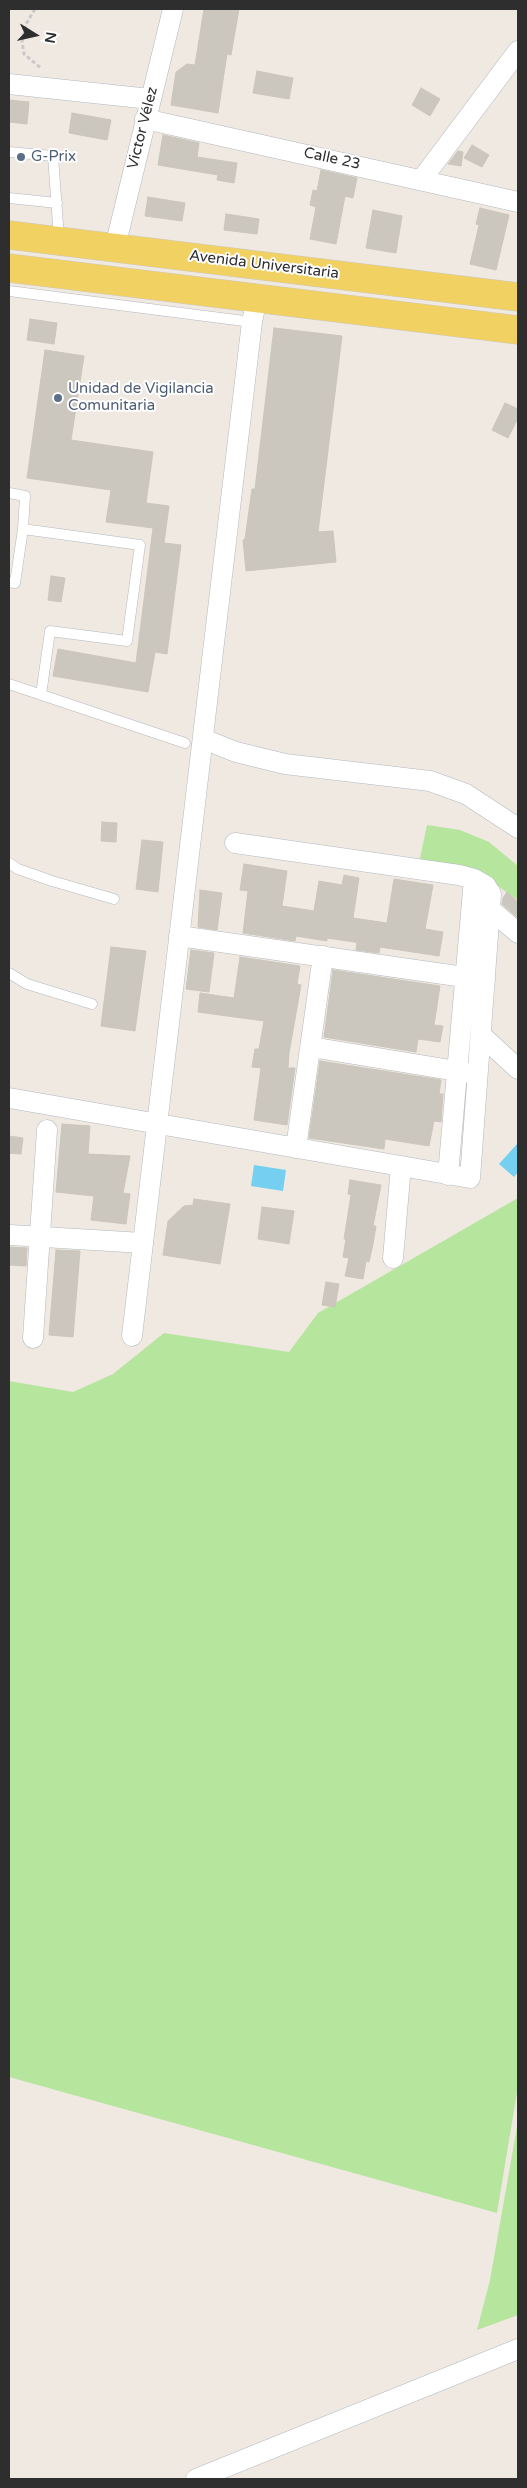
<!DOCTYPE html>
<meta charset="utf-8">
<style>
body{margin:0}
#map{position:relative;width:527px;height:2488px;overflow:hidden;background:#efe9e1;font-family:"Varela Round",sans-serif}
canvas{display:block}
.frame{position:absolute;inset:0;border:10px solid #2e2e2e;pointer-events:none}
.north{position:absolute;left:10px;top:10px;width:50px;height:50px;-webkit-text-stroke:4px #fff;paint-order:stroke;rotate:100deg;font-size:14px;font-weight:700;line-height:20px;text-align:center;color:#2e2e2e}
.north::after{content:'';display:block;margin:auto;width:18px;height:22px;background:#2e2e2e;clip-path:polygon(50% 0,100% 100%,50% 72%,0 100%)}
</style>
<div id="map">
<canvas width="527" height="2488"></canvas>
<div class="frame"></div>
<div class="north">N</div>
</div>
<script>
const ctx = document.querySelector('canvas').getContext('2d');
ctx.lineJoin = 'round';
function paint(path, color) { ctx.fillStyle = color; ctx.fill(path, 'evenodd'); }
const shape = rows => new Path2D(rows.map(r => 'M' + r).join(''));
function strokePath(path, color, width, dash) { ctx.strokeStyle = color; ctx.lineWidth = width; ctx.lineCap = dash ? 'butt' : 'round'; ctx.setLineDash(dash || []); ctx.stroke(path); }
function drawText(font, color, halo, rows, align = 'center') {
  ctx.font = font + ' "Varela Round",sans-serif'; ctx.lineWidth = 4; ctx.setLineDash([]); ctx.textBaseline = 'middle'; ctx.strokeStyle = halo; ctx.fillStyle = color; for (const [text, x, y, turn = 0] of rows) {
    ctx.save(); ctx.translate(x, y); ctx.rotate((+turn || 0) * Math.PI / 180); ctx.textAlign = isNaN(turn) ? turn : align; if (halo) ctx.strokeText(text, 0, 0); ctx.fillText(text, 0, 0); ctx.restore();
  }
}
paint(shape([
 [427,825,460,830,489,842,518,866,518,900,495,884,419,863],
 [518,1198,518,2086,497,2213,9,2077,9,1381,73,1392,113,1374,164,1333,289,1352,318,1313],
 [518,2121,518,2315,477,2330,490,2280]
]), '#b6e59e');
paint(shape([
 [517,1144,518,1172,514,1177,499,1164],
 [254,1165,286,1170,283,1191,251,1186]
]), '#75cff0');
const building = shape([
 [204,9,239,9,231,55,227,54,218,113,171,105,176,72,187,64,195,65,204,9],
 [257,71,293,78,289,99,253,93,257,71],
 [421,88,440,99,430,116,412,105,421,88],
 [9,100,29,102,27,124,9,122,9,100],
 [72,113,111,120,107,140,69,133,72,113],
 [163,135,199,143,197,157,237,163,234,183,217,180,218,175,158,165,163,135],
 [472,145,489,155,482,167,464,158,472,145],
 [458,151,463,152,461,166,448,164,458,151],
 [321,170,357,178,353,198,345,196,336,244,310,239,316,207,310,205,313,190,317,191,321,170],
 [148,197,185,203,182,221,145,216,148,197],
 [480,208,509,215,496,270,470,264,479,225,476,224,480,208],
 [373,210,402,216,396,253,366,248,373,210],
 [226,214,259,219,257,234,224,230,226,214],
 [30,319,57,323,54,344,27,340,30,319],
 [274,328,342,336,318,532,333,531,336,562,246,571,243,540,245,539,252,489,255,489,274,328],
 [45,350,84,356,71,440,153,452,146,503,169,506,164,543,181,545,167,654,155,652,148,692,53,676,58,649,136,663,153,528,106,522,111,490,27,478,45,350],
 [505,403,518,409,518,418,508,438,492,430,505,403],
 [51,576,65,578,61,602,48,600,51,576],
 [102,822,117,823,116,842,101,841,102,822],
 [142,840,163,842,158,892,136,889,142,840],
 [244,864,287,871,282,906,314,911,319,881,342,885,344,875,359,878,353,918,387,923,394,879,433,885,425,929,443,932,439,956,380,947,379,953,356,950,357,943,354,942,327,938,327,941,296,936,295,941,243,933,248,891,240,890,244,864],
 [200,890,222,893,217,930,198,927,200,890],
 [507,892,518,902,518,918,502,904,503,898,507,892],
 [111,947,146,951,135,1031,101,1026,111,947],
 [191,950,214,953,209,992,186,989,191,950],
 [240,957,300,966,297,984,301,985,289,1053,288,1068,295,1068,287,1125,254,1120,261,1068,252,1067,255,1049,259,1049,264,1021,198,1012,200,993,234,998,240,957],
 [333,970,440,986,434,1025,443,1026,440,1042,418,1039,416,1052,324,1037,333,970],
 [320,1061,441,1080,439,1094,443,1094,441,1122,434,1121,429,1146,385,1139,384,1149,309,1138,320,1061],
 [62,1124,90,1126,88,1154,130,1156,123,1193,130,1194,126,1224,91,1220,94,1196,56,1192,62,1124],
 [9,1136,23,1138,21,1154,9,1153,9,1136],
 [350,1180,381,1185,373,1226,376,1226,373,1244,369,1262,366,1261,363,1279,345,1276,349,1258,343,1257,346,1239,344,1239,351,1195,348,1194,350,1180],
 [194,1199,230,1204,220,1264,163,1255,168,1221,184,1206,193,1205,194,1199],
 [262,1207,294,1211,289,1244,258,1239,262,1207],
 [9,1247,27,1248,26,1266,9,1265,9,1247],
 [56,1250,80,1251,73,1337,49,1335,56,1250],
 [326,1282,339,1284,335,1307,322,1305,326,1282]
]);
paint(building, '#cbc7bf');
strokePath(building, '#cbc5ba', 1);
const lane = shape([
 [9,152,53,156,59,239],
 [9,198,57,203],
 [9,291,252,322],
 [9,493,25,496,23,529,140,545,127,641,50,631,41,695],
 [9,582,15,583,23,529],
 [9,684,185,743],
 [9,863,18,869,52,881,114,899],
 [9,973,27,984,92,1004]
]);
const street = shape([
 [9,84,150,99],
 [145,119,518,202],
 [422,179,518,51],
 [115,247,173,9],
 [203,739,236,752,285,764,430,781,466,794,518,828],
 [490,909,518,933],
 [179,936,485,980],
 [481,1035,518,1069],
 [311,1047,469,1073],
 [9,1098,470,1178,491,894,486,886,474,879,459,875,235,843],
 [296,1148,323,956],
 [448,1175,474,879],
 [10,1235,143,1243],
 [393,1258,401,1166],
 [132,1336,252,322,257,298],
 [33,1338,47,1130],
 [196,2479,518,2349]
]);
const primary = shape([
 [9,235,518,297],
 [9,268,518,330]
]);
strokePath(lane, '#b4b7c1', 11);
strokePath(street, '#b4b7c1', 21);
strokePath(primary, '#c9c9c9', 29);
strokePath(shape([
 [35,9,26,24,22,42,24,54,42,69]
]), '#c9c9c9', 3, [4, 2.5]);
strokePath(lane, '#fff', 10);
strokePath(street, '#fff', 20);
strokePath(primary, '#f2d163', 28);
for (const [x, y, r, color] of [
 [21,157,5,"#5c6f8a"],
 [58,398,5,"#5c6f8a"]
]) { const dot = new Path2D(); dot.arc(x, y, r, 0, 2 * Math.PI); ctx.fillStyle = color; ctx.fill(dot); strokePath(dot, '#fff', 2); }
drawText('15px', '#2e2e2e', '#fff', [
 ["Victor Vélez",143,128,-76],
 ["Calle 23",332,159,12],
 ["Avenida Universitaria",264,265,7]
]);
drawText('15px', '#4e5e75', '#fff', [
 ["G-Prix",31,157],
 ["Unidad de Vigilancia",68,389],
 ["Comunitaria",68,406]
], 'left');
</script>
